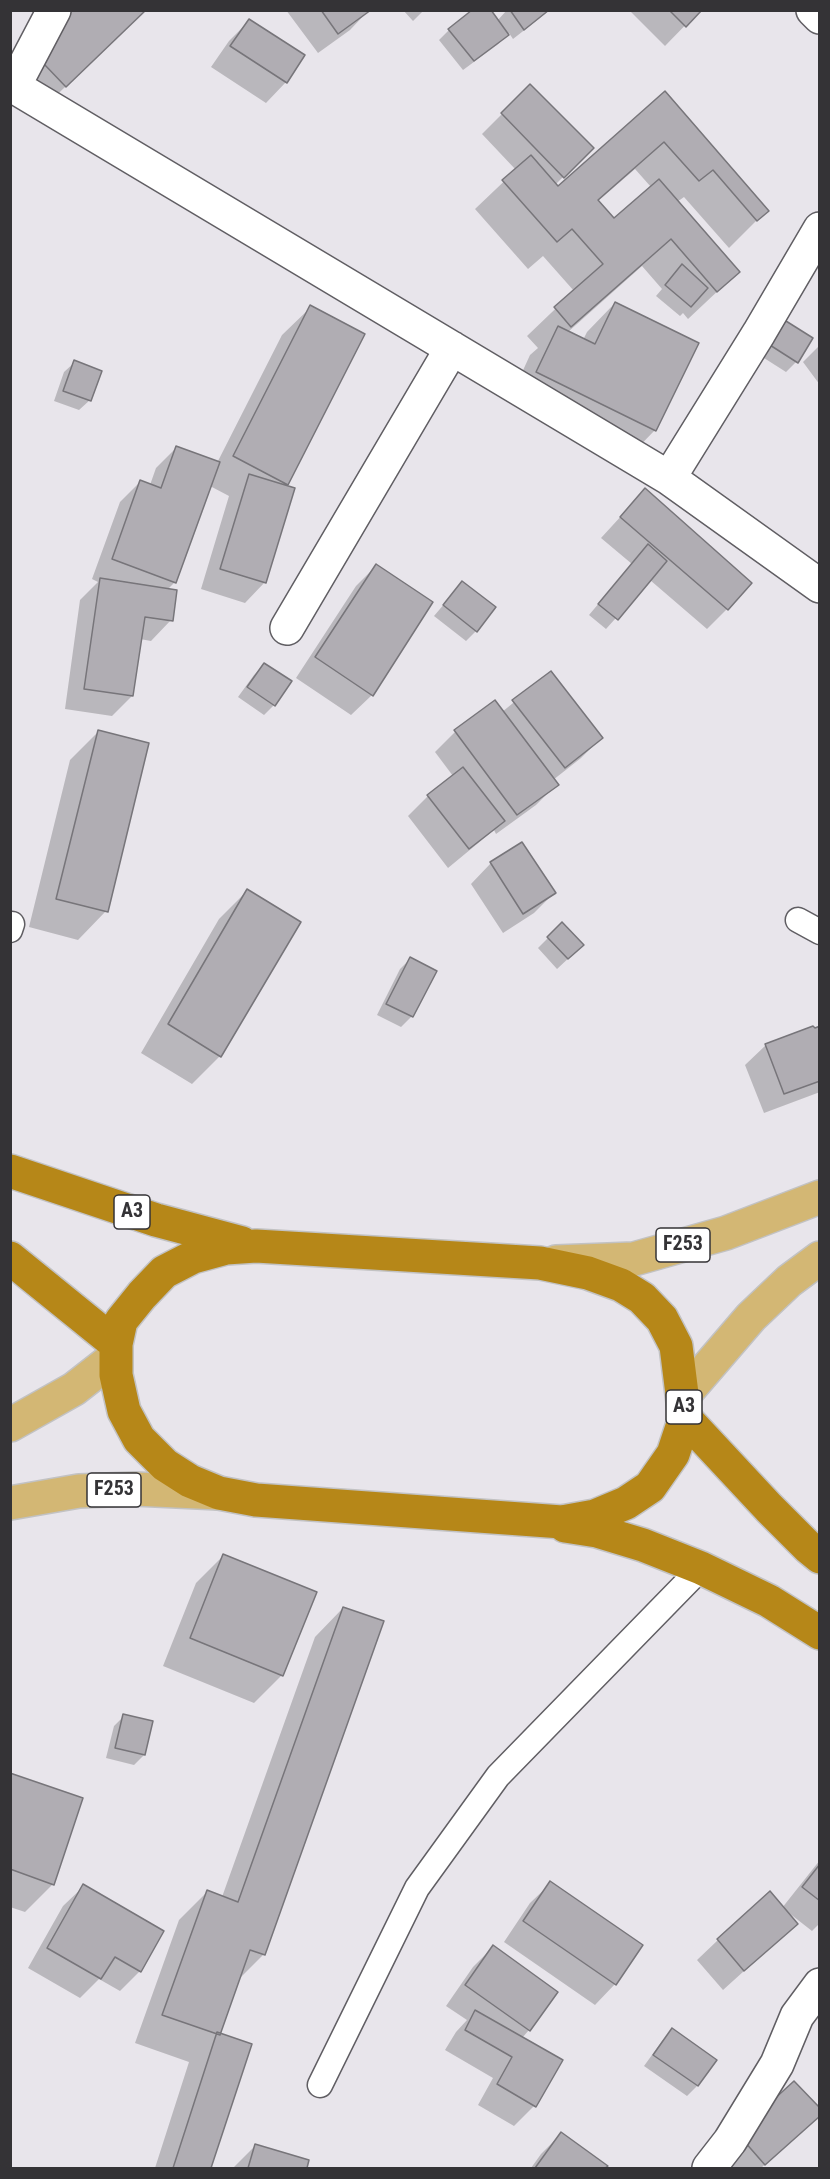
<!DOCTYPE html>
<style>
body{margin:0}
#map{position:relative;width:830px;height:2179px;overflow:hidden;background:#e8e5eb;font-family:"Roboto Condensed",sans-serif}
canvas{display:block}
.frame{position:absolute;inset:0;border:12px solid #343336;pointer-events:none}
</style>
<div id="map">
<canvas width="830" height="2179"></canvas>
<div class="frame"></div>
</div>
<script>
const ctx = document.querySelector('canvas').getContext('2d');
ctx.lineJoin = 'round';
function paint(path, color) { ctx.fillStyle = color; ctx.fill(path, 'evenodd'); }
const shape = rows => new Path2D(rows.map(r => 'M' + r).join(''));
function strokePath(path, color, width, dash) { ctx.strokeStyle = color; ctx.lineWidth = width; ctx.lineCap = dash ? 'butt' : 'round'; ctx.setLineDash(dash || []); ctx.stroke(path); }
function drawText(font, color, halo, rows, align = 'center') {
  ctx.font = font + ' "Roboto Condensed",sans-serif'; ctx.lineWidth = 5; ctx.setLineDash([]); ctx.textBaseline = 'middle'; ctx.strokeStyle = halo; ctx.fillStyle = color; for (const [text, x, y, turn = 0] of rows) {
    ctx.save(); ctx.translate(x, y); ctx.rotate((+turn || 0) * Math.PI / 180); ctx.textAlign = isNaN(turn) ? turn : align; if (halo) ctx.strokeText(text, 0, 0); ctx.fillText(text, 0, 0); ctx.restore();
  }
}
paint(shape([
 [55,10,145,10,37,114,10,86,10,53],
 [286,10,369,10,350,30,318,53],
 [403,10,424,10,413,21],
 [507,10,550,10,513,39,509,33,497,45,463,70,439,40,449,30,497,21],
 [629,10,700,10,665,46],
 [249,21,303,55,286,82,266,103,211,67,229,41],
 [530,86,592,148,555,185,557,188,665,94,767,210,729,248,684,197,677,202,738,272,688,319,683,313,680,316,656,296,662,289,642,266,568,332,583,340,587,332,615,303,655,430,627,459,509,401,530,355,538,348,527,336,574,291,543,256,528,269,475,209,516,170,482,134],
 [635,169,651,187,614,220,597,202],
 [311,307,286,484,283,487,265,582,245,603,201,589,229,496,210,486,175,582,167,590,171,620,151,641,140,639,132,696,112,716,65,709,80,600,98,582,92,579,120,502,140,482,150,485,156,468,176,448,217,463,282,335],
 [778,318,811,339,796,362,786,372,753,351],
 [820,345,820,385,803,362],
 [75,362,90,400,79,410,54,401,64,372],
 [645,490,727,609,707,629,650,580,606,629,589,615,632,564,601,538],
 [376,566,372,695,351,715,296,678,356,586],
 [462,583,476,631,466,641,434,616],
 [264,665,274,705,264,715,238,697,254,675],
 [550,673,601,738,581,758,553,780,557,784,536,805,496,834,494,830,448,868,408,816,428,796,453,776,435,752,455,732,502,712],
 [98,732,106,911,78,940,29,927,70,760],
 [491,863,554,893,534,913,503,933,471,884],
 [247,891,220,1056,192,1084,141,1053,219,919],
 [562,924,572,955,557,969,538,948],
 [410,959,435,972,412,1016,401,1027,377,1015,400,969],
 [820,1028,820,1092,764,1113,745,1065,766,1045],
 [224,1555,282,1675,254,1703,163,1666,196,1583],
 [343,1608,264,1954,238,1980,219,2034,250,2045,210,2168,155,2168,189,2062,135,2043,179,1920,207,1892,222,1897,315,1637],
 [124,1716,144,1755,134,1765,106,1758,114,1726],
 [10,1775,53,1884,25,1912,10,1907],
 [820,1860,820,1923,812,1931,789,1913,788,1914,796,1924,723,1990,697,1960,718,1940,782,1908],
 [551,1883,641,1946,615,1984,595,2005,504,1942,530,1903],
 [84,1886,140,1971,120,1991,99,1979,80,1998,28,1968,63,1906],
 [493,1947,529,2030,522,2038,561,2061,534,2106,514,2126,478,2105,493,2078,445,2050,456,2032,467,2020,446,2006,473,1967],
 [672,2030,714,2060,697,2086,687,2096,644,2066,662,2041],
 [794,2083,801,2132,761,2168,731,2168,718,2154],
 [561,2134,606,2166,604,2168,531,2168,541,2154],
 [256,2145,307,2161,305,2168,233,2168]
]), '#0003');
const building = shape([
 [52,10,146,10,66,87,21,40,52,10],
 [321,10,371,10,338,34,321,10],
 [472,10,491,10,509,35,474,61,448,29,472,10],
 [510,10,549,10,524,30,510,10],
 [669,10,702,10,686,27,669,10],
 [249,19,305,55,287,83,230,46,249,19],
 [530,84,594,148,564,178,501,113,530,84],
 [665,91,769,211,757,221,713,170,699,181,664,142,598,200,614,218,659,179,740,272,717,292,671,239,571,327,554,307,603,264,572,229,557,242,502,180,531,155,558,186,665,91],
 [682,264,708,288,691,307,665,285,682,264],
 [615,302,699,343,656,431,536,372,558,326,595,344,615,302],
 [310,305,365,334,288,485,233,456,310,305],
 [778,316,813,338,798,363,762,340,778,316],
 [74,360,102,371,91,401,63,391,74,360],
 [176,446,220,462,176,583,112,559,140,480,161,488,176,446],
 [249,474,295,488,266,583,220,569,249,474],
 [645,488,752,583,728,610,620,517,645,488],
 [648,544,667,561,618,620,598,604,648,544],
 [376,564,433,602,373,696,315,657,376,564],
 [100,578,177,590,173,621,145,617,133,696,84,689,100,578],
 [462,581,496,607,477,632,443,605,462,581],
 [264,663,292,681,275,706,247,687,264,663],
 [551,671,603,738,565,768,512,700,551,671],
 [495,700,559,785,517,815,454,730,495,700],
 [98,730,149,743,108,912,56,899,98,730],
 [463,767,505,821,469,849,427,795,463,767],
 [522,842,556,893,523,914,490,862,522,842],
 [247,889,301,922,221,1057,168,1024,247,889],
 [562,922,584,945,568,959,547,937,562,922],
 [410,957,437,971,413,1017,386,1004,410,957],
 [813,1026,815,1028,820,1026,820,1081,784,1094,765,1044,813,1026],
 [223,1554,317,1592,283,1676,190,1638,223,1554],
 [343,1607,384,1621,265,1955,250,1950,220,2035,162,2015,207,1890,238,1902,343,1607],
 [123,1714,153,1721,145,1755,115,1748,123,1714],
 [10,1773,83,1798,54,1885,10,1869,10,1773],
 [820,1864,820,1901,802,1887,820,1864],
 [550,1881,643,1945,616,1985,523,1921,550,1881],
 [83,1884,164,1931,141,1972,115,1957,101,1979,47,1948,83,1884],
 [770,1891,798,1924,744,1971,717,1939,770,1891],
 [493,1945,558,1992,530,2031,465,1985,493,1945],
 [475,2010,563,2060,536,2107,497,2084,512,2057,465,2030,475,2010],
 [672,2028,717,2060,698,2086,653,2055,672,2028],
 [217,2032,252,2044,211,2168,173,2168,217,2032],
 [794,2081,820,2108,820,2116,765,2165,737,2133,794,2081],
 [561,2132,608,2166,605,2168,535,2168,561,2132],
 [255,2144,309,2160,307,2168,248,2168,255,2144]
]);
paint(building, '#b0adb3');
strokePath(building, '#77757a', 1.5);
const lane = shape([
 [798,920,820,932],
 [10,930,12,924],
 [320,2085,417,1888,498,1776,701,1568]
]);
const street = shape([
 [813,10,820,17],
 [10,84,669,478,820,586],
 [14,86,54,10],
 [669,478,759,333,820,229],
 [287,628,452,348],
 [709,2168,730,2141,777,2064,797,2016,820,1985]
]);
const primary = shape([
 [556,1262,634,1259,726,1233,820,1197],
 [684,1395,751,1317,789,1281,820,1258],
 [10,1425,74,1389,115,1357],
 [10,1503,79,1491,135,1489,219,1493]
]);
const highway = shape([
 [10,1171,156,1220,242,1243],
 [256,1246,540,1263,588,1273,621,1285,642,1298,662,1319,676,1346,685,1418,673,1454,650,1487,626,1503,595,1516,562,1522,256,1500,219,1493,190,1481,165,1465,139,1439,124,1411,116,1375,116,1344,121,1321,142,1295,164,1272,193,1257,226,1248,256,1246],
 [10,1258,116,1344],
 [685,1418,769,1508,809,1548,820,1557],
 [565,1526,597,1531,643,1545,701,1568,769,1601,820,1633]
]);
strokePath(lane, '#605e63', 27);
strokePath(street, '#605e63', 36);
strokePath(primary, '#c2c2c3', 36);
strokePath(highway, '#c2c2c3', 36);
strokePath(lane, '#fff', 24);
strokePath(street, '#fff', 33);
strokePath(primary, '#d3b774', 33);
strokePath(highway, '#b68718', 33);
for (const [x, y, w] of [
 [132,1212,36],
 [683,1245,54],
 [684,1407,36],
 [114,1490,54]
]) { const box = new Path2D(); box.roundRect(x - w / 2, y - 17, w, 34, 4.5); ctx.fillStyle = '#fff'; ctx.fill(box); strokePath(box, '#343336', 1.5); }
drawText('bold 20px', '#343336', null, [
 ["A3",132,1212],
 ["F253",683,1245],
 ["A3",684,1407],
 ["F253",114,1490]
]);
</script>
